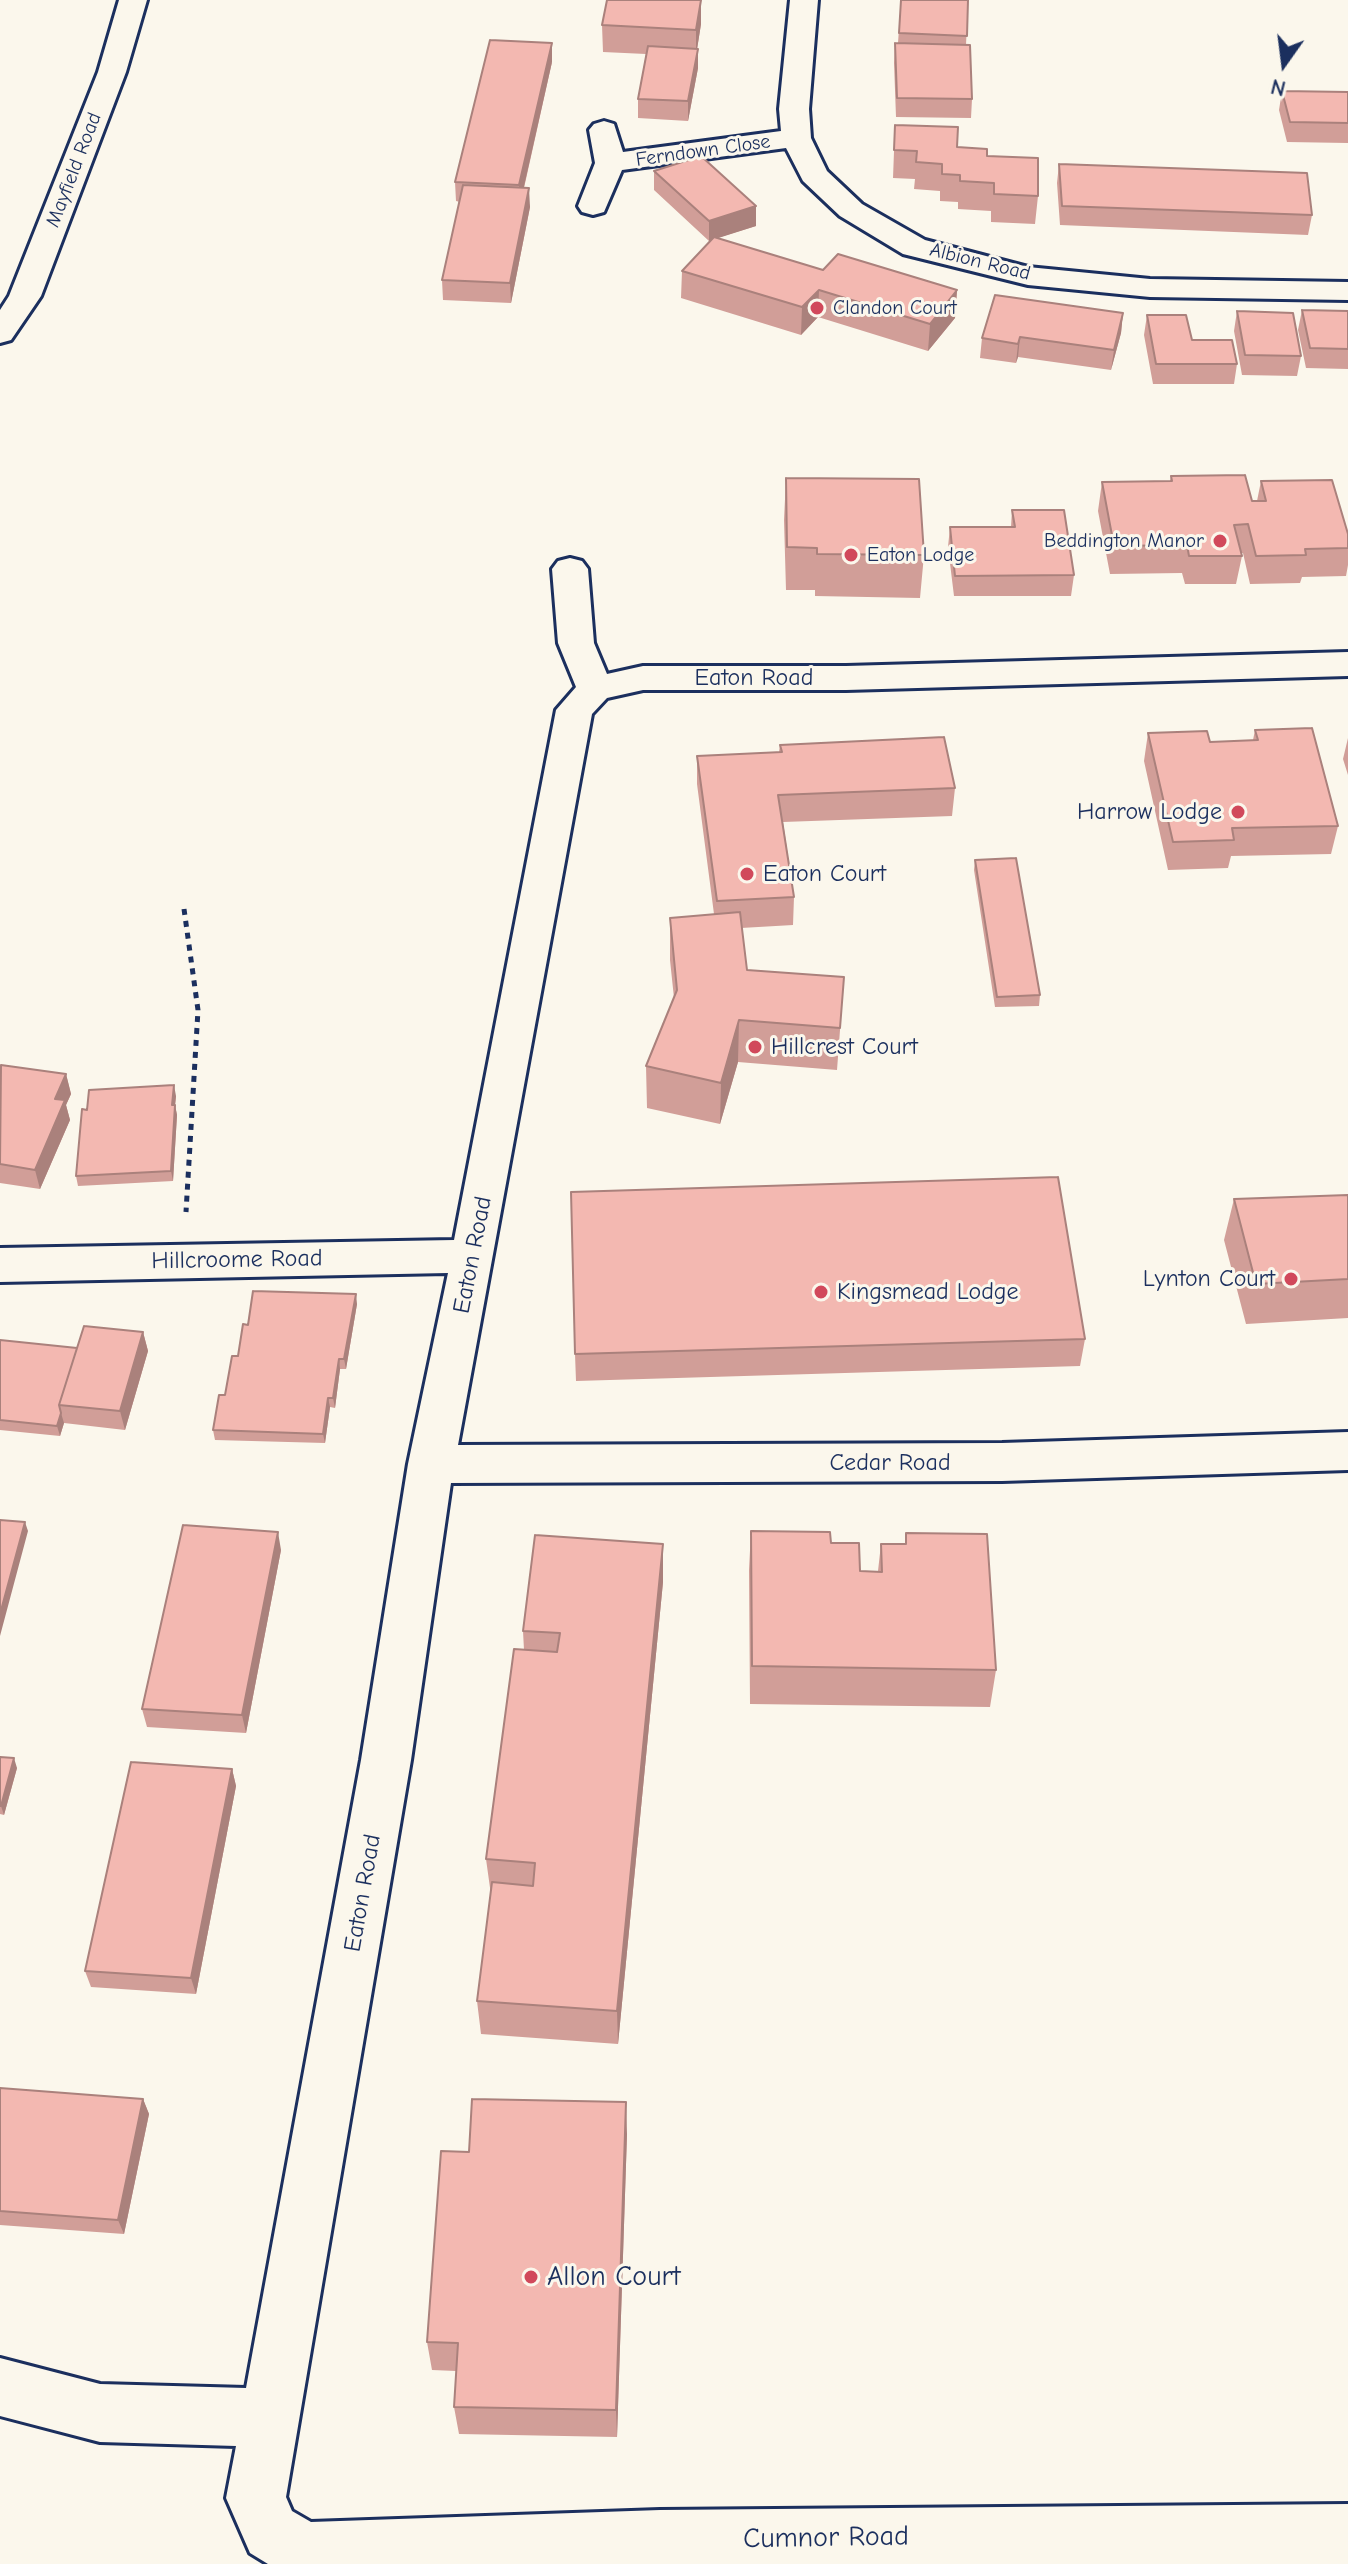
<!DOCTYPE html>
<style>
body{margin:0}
#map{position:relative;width:1348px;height:2564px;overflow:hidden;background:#fbf7ec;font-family:"Comic Neue",sans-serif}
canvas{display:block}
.north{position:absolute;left:1244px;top:24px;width:80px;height:80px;-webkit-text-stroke:6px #fbf7ec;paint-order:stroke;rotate:194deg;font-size:22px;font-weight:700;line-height:32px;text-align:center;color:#1b2f5e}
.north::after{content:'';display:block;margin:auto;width:28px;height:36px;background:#1b2f5e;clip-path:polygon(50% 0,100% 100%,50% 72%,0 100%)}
</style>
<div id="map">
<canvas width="1348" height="2564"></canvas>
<div class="north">N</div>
</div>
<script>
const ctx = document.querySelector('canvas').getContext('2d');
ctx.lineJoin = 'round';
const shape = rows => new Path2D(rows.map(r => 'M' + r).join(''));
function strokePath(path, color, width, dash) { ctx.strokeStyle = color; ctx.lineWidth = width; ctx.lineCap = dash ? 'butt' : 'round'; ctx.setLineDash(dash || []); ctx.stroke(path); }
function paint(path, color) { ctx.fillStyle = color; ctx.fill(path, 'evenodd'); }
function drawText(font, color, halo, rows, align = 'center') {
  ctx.font = font + ' "Comic Neue",sans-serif'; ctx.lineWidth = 6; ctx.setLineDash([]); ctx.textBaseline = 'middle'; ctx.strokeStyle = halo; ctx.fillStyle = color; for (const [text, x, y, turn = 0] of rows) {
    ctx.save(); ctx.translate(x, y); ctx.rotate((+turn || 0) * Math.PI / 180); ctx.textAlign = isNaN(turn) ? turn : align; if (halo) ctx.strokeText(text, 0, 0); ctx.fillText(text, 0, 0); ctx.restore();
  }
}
const minor = shape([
 [119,0,147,0,126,72,41,296,11,340,0,343,0,310,9,296,98,72,119,0],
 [790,0,818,0,809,109,811,138,827,171,862,204,925,240,1028,267,1150,279,1348,282,1348,300,1150,297,1028,285,903,254,840,216,803,181,786,148,622,170,604,212,593,215,582,212,578,206,595,163,589,130,594,124,604,121,614,124,623,152,781,131,779,109,790,0],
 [570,558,582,561,588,569,594,643,607,674,643,666,846,666,1348,652,1348,676,846,690,643,690,607,698,592,714,458,1445,1002,1443,1348,1432,1348,1470,1002,1481,451,1483,411,1760,286,2497,292,2511,311,2522,660,2510,1348,2504,1348,2564,268,2564,250,2553,226,2498,236,2446,100,2442,0,2416,0,2358,100,2384,246,2388,361,1760,408,1464,448,1273,0,1282,0,1248,454,1240,556,710,576,687,558,643,552,569,558,561,570,558]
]);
strokePath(minor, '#1b2f5e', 6);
strokePath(shape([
 [184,909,198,1010,186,1212]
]), '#1b2f5e', 5, [6, 6]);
paint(minor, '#fbf7ec');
paint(shape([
 [901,0,968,0,966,45,972,99,971,118,896,117,894,63,895,43,898,43],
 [701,24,697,49,698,68,688,121,638,118,638,99,646,54,603,52,602,25],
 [552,62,524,188,530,207,511,303,443,300,442,280,460,202,456,201,455,182],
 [1282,91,1348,92,1348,143,1287,142,1279,110],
 [895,125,957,147,987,156,1038,196,1035,224,991,222,991,211,958,209,958,202,940,201,940,191,914,189,915,179,893,178],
 [1059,164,1312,215,1308,235,1060,225,1057,183],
 [654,171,756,226,717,238,823,270,957,290,955,318,928,351,818,317,801,335,681,298,682,271,711,240,709,241,654,190],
 [1302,310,1348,311,1348,369,1306,368,1298,330],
 [1237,311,1301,356,1297,376,1242,375,1234,331],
 [1123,313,1121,333,1111,370,1018,357,1016,363,980,358,982,338],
 [1147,315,1237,364,1234,384,1153,384,1144,335],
 [1171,476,1252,501,1257,501,1261,481,1348,534,1348,565,1346,576,1302,577,1300,583,1250,584,1243,553,1241,553,1242,556,1236,584,1185,584,1182,573,1110,574,1098,511,1102,482,1170,481],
 [786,478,924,555,920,598,815,596,815,590,786,590,784,520],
 [1012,510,1074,575,1071,596,954,596,948,547,950,527,1011,527],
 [1255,730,1338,826,1331,854,1231,856,1228,868,1168,870,1144,761,1148,733,1210,742,1253,740],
 [1348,738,1348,775,1343,759],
 [780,745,955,788,952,816,783,822,794,897,793,925,741,928,747,970,844,977,837,1070,738,1062,720,1124,647,1108,646,1066,674,998,670,960,670,918,714,914,697,784,697,756,779,752],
 [975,860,1040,995,1039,1006,995,1007,974,870],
 [0,1068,66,1074,71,1094,66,1105,70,1120,40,1189,0,1183],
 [176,1096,175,1105,177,1115,173,1181,78,1186,76,1176,87,1110],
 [1348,1195,1348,1318,1246,1324,1224,1240,1234,1199],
 [357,1304,346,1369,340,1369,335,1408,330,1407,325,1443,215,1440,213,1430,248,1325],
 [143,1332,148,1351,125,1430,64,1423,60,1436,0,1430,0,1340,77,1348],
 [1085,1339,1080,1366,576,1381,575,1354],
 [751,1531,831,1543,860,1571,878,1571,881,1544,905,1544,906,1533,996,1670,990,1707,750,1704,749,1570],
 [281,1550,246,1733,147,1727,142,1709],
 [663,1582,618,2044,481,2034,477,2001,491,1895,486,1859,524,1650,523,1631],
 [0,1757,17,1768,4,1815,0,1814],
 [232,1769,236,1786,196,1994,91,1987,85,1971],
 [0,2088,143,2099,149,2114,124,2234,0,2225],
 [627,2134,617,2437,459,2434,454,2407,456,2371,432,2370,427,2342,469,2152]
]), '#d19e98');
paint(shape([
 [701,0,701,24,696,56,696,30],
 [552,43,552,62,520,204,519,185],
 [698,49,698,68,688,121,688,101],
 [529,188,530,207,511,303,510,283],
 [756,206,756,226,709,241,709,221],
 [819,290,818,317,801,335,802,307],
 [957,290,955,318,928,351,930,324],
 [1123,313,1121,333,1111,370,1114,350],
 [1020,337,1018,357,1016,363,1018,344],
 [739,1020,738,1062,720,1124,721,1083],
 [66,1074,71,1094,66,1105,70,1120,40,1189,35,1170,55,1099],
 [174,1085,176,1096,174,1116,172,1105],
 [175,1105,177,1115,173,1181,171,1171],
 [356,1294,357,1304,346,1369,344,1359],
 [143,1332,148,1351,125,1430,120,1411],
 [339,1359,340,1369,335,1408,333,1398],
 [328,1398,330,1407,325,1443,323,1434],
 [61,1413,64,1423,60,1436,57,1426],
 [25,1522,28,1531,0,1636,0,1614],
 [278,1532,281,1550,246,1733,242,1715],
 [663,1544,663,1582,618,2044,617,2011],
 [14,1758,17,1768,4,1815,1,1806],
 [232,1769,236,1786,196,1994,191,1978],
 [143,2099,149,2114,124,2234,118,2220],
 [626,2102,627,2134,617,2437,616,2410]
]), '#aa817c');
const building = shape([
 [607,0,701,0,696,30,602,25,607,0],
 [901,0,968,0,967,36,899,33,901,0],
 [490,40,552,43,519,185,455,182,490,40],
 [895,43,970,45,972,99,897,98,895,43],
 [648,46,698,49,688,101,638,99,648,46],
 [1282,91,1348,92,1348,123,1290,122,1282,91],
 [895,125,958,127,957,147,987,149,987,156,1038,158,1038,196,994,194,994,183,960,181,960,175,942,174,942,164,916,162,917,151,894,150,895,125],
 [701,156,756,206,709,221,654,171,701,156],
 [1059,164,1307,173,1312,215,1062,206,1059,164],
 [463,185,529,188,510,283,442,280,463,185],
 [714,237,823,270,838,254,957,290,930,324,819,290,802,307,682,271,714,237],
 [995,295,1123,313,1114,350,1020,337,1018,344,982,338,995,295],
 [1302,310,1348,311,1348,349,1310,348,1302,310],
 [1237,311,1293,313,1301,356,1245,355,1237,311],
 [1147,315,1186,315,1192,340,1232,340,1237,364,1156,364,1147,315],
 [1245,475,1252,501,1266,501,1261,481,1332,480,1348,534,1348,548,1305,549,1306,555,1256,556,1248,524,1234,525,1242,556,1189,556,1187,545,1114,546,1102,482,1172,481,1171,476,1245,475],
 [786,478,919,479,924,555,817,554,817,548,787,547,786,478],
 [1012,510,1064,510,1074,575,955,576,950,527,1015,527,1012,510],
 [1312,728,1338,826,1232,828,1234,840,1173,842,1148,733,1207,731,1210,742,1258,740,1255,730,1312,728],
 [944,737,955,788,778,795,794,897,717,901,697,756,782,752,780,745,944,737],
 [1016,858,1040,995,997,997,975,860,1016,858],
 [740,912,747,970,844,977,840,1028,739,1020,721,1083,646,1066,677,990,670,918,740,912],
 [1,1065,66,1074,55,1099,65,1100,35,1170,0,1164,1,1065],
 [174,1085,172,1105,175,1105,171,1171,76,1176,82,1109,87,1110,89,1090,174,1085],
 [1058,1177,1085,1339,575,1354,571,1192,1058,1177],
 [1348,1195,1348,1279,1256,1284,1234,1199,1348,1195],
 [253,1291,356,1294,344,1359,339,1359,333,1398,328,1398,323,1434,213,1430,219,1395,225,1395,232,1356,238,1356,243,1324,248,1325,253,1291],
 [84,1326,143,1332,120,1411,59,1405,84,1326],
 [0,1340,77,1348,59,1405,61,1413,57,1426,0,1420,0,1340],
 [0,1520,25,1522,0,1614,0,1520],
 [183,1525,278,1532,242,1715,142,1709,183,1525],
 [751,1531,830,1532,831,1543,859,1543,860,1571,882,1572,881,1544,906,1544,906,1533,987,1534,996,1670,752,1666,751,1531],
 [535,1535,663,1544,617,2011,477,2001,492,1882,533,1886,535,1863,486,1859,514,1649,557,1652,560,1633,523,1631,535,1535],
 [0,1757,14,1758,1,1806,0,1806,0,1757],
 [131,1762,232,1769,191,1978,85,1971,131,1762],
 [0,2088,143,2099,118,2220,0,2211,0,2088],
 [472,2099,626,2102,616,2410,454,2407,458,2343,427,2342,441,2151,469,2152,472,2099]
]);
paint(building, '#f3b8b1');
strokePath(building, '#aa817c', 2);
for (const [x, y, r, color] of [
 [817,308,8,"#d1495b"],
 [1220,541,8,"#d1495b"],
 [851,555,8,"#d1495b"],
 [1238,812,8,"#d1495b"],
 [747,874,8,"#d1495b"],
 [755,1047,8,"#d1495b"],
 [1291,1279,8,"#d1495b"],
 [821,1292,8,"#d1495b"],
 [531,2277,8,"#d1495b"]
]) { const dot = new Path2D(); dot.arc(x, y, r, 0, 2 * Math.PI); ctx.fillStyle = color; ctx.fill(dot); strokePath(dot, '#fbf7ec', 3); }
drawText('20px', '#1b2f5e', '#fbf7ec', [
 ["Ferndown Close",703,151,-8],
 ["Mayfield Road",74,170,-69],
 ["Albion Road",980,262,14]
]);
drawText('20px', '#1b2f5e', '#fbf7ec', [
 ["Clandon Court",833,308],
 ["Beddington Manor",1204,541,"right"],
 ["Eaton Lodge",867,555]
], 'left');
drawText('24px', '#1b2f5e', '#fbf7ec', [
 ["Eaton Road",754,678],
 ["Eaton Road",473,1255,-79],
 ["Hillcroome Road",237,1260,-1],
 ["Cedar Road",890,1463],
 ["Eaton Road",363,1893,-80]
]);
drawText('24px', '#1b2f5e', '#fbf7ec', [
 ["Harrow Lodge",1222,812,"right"],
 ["Eaton Court",763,874],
 ["Hillcrest Court",771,1047],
 ["Lynton Court",1275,1279,"right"],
 ["Kingsmead Lodge",837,1292]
], 'left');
drawText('28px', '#1b2f5e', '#fbf7ec', [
 ["Allon Court",547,2277]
], 'left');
drawText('28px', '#1b2f5e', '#fbf7ec', [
 ["Cumnor Road",826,2538,-1]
]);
</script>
